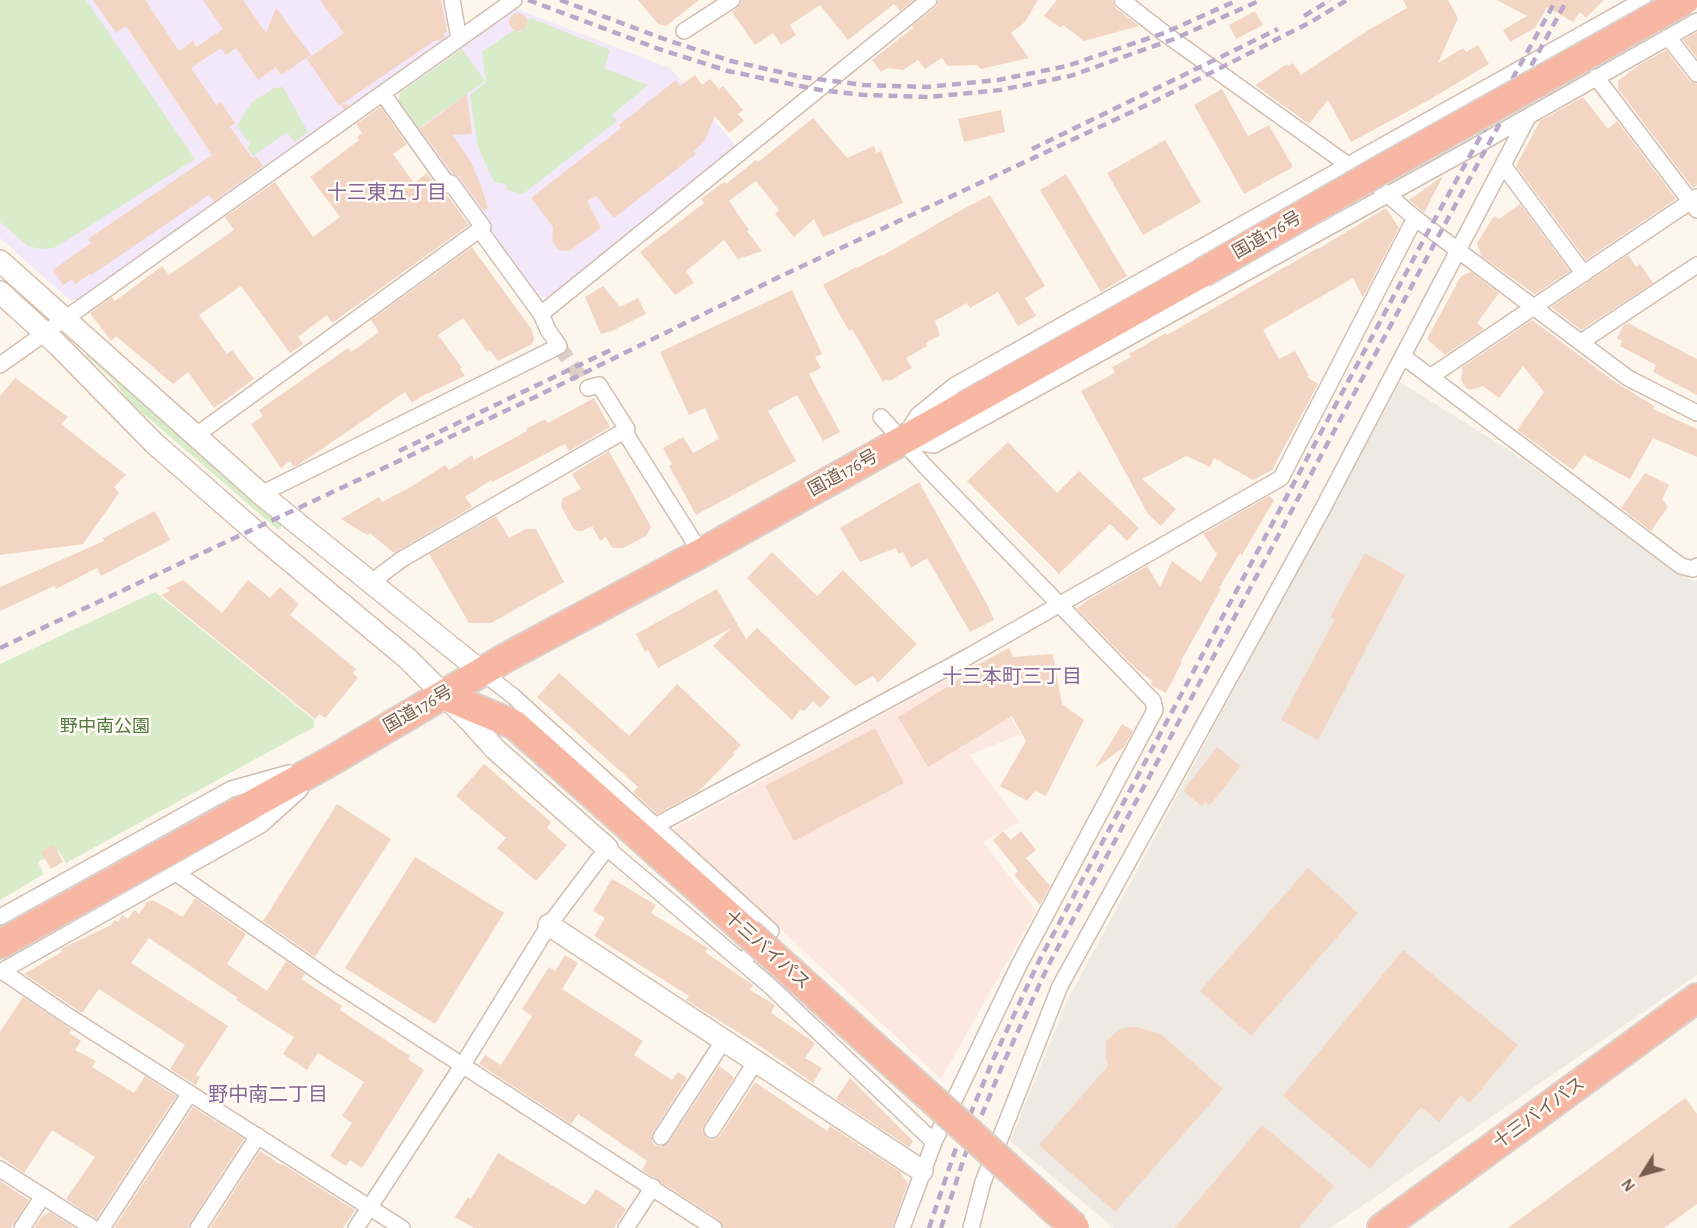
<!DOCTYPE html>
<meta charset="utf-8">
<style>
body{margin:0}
#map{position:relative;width:1697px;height:1228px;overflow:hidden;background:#fdf6ec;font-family:"Alegreya Sans",sans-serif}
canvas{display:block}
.north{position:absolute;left:1613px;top:1144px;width:60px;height:60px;-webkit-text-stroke:4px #fffaf3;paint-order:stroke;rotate:233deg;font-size:16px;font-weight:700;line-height:24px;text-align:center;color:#7a5c4d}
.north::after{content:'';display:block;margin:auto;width:21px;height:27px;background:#7a5c4d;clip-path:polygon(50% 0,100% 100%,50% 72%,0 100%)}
</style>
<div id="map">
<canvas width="1697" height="1228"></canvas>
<div class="north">N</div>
</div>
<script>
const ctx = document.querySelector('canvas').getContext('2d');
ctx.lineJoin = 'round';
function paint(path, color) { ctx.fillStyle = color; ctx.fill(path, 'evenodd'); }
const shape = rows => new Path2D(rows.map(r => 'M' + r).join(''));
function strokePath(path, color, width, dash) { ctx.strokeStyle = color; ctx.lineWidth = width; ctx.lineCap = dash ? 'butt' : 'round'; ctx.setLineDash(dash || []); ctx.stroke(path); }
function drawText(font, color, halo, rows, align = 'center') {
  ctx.font = font + ' "Alegreya Sans","Noto Sans JP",sans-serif'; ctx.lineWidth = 5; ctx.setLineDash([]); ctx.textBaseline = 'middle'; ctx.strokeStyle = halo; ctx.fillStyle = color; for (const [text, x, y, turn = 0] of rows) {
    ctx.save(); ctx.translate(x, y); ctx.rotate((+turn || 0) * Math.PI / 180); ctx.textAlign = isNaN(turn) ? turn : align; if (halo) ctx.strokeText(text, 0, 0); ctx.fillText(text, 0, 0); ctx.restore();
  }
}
paint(shape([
 [977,663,1021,734,969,755,1019,822,983,842,1036,911,941,1079,673,829]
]), '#fde8e0');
paint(shape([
 [1400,382,1512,452,1692,581,1697,580,1697,975,1330,1228,1114,1228,1010,1141,1067,1001,1212,730]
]), '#efe9e4');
paint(shape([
 [0,0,443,0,449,39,78,300,70,300,0,238],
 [517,9,670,68,736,146,550,298,537,295,398,101,399,93]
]), '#f3e8fa');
paint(shape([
 [0,0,86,0,195,159,61,244,53,248,40,249,28,246,0,222],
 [531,18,610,50,604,68,648,85,612,115,617,121,523,194,507,190,506,184,494,182,478,147,470,95,486,82,482,52,514,30,520,32,526,27,527,20],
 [462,49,485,81,419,128,399,101,400,93],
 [283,87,308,132,294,142,287,132,253,156,247,147,250,144,237,126,252,102,274,88],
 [87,353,220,473,281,525,281,529,277,529,131,403,111,378,85,355],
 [155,592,314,720,314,727,66,863,59,851,38,862,44,874,0,900,0,664]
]), '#d8ecc9');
paint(shape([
 [93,0,145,0,179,51,193,41,196,47,223,29,203,0,243,0,266,33,276,8,311,55,281,75,276,67,258,80,236,48,226,55,221,48,191,68,216,105,221,102,235,123,230,127,252,158,256,156,263,166,214,201,209,195,91,275,90,274,75,284,72,279,63,285,53,270,91,243,88,239,212,155,126,26,116,33],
 [320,0,441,0,447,32,444,32,445,37,440,40,434,41,342,104,350,105,344,109,341,104,339,106,307,59,344,33],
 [638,0,699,0,666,26,658,24],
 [742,0,914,0,900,11,894,4,848,40,820,5,790,25,796,35,781,45,773,33,755,45,732,12,740,5],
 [939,0,1038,0,1025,22,1011,33,1029,58,981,69,977,65,948,66,942,58,925,69,918,60,903,70,887,68,881,72,872,60,913,28,912,26,936,7],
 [1057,0,1112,0,1116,8,1139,26,1084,41,1063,25,1061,28,1044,16],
 [1403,0,1448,0,1458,18,1438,63,1463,48,1466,52,1478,45,1489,64,1429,100,1351,142,1328,100,1309,124,1255,85,1287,64,1288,66,1293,63,1301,75,1370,29,1407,8],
 [1497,0,1604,0,1586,18,1580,12,1573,22,1547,7,1535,28,1510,42,1503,30,1527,16],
 [1255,11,1263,25,1236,39,1229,25],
 '509 22a9 9 0 1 1 18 0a9 9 0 1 1-18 0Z',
 [1697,32,1697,58,1683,40],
 [1666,50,1689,80,1697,84,1697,185,1693,188,1618,89,1618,81,1639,65],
 [695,75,702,85,710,79,719,89,723,86,743,110,738,114,744,121,729,133,715,116,705,140,694,151,696,154,614,218,596,196,587,201,601,228,569,251,558,250,552,241,553,227,531,198,621,128,619,125,676,80,680,86],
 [1222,89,1248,136,1269,125,1293,167,1244,194,1194,105],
 [467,94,472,134,453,135,471,162,481,186,488,208,484,211,459,177,452,173,420,129],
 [1583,97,1608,129,1617,121,1676,199,1586,260,1516,166,1540,121],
 [379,108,381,108,407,144,393,154,414,183,427,173,440,191,447,195,469,225,332,323,327,315,298,337,303,344,290,353,241,286,199,315,227,354,232,350,254,379,214,408,188,372,173,384,116,336,111,341,90,313,112,297,115,301,162,266,169,275,234,230,225,217,275,182,313,237,340,217,310,177,359,140,357,137,362,133,356,124],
 [1001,110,1005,132,964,142,958,119],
 [813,118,847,158,874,146,876,153,881,151,903,203,823,237,814,219,794,237,775,214,779,210,756,181,729,201,749,230,747,231,762,251,738,259,724,240,686,271,694,283,675,295,640,252,704,203,701,199,724,182,726,184,756,160,758,162],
 [1165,140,1201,202,1143,235,1107,173],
 [1066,174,1127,276,1101,292,1040,190],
 [1443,176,1424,213,1409,200],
 [990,195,1045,286,1025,298,1036,316,1018,326,998,292,970,308,967,303,935,321,940,335,926,343,927,346,906,358,912,368,889,381,887,379,883,382,852,329,849,331,823,285,856,267,857,268,881,255,882,256,954,214],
 [1520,204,1570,271,1535,294,1481,256,1477,243,1494,216,1499,219],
 [1386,208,1399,228,1363,297,1353,278,1263,330,1279,359,1295,351,1309,376,1307,377,1318,384,1272,470,1253,480,1221,462,1220,459,1219,461,1214,458,1210,467,1186,456,1142,479,1176,509,1161,526,1148,514,1081,391,1115,373,1112,367,1131,357,1129,354,1166,333,1167,335,1318,248,1318,249],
 [472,247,532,330,534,339,532,344,498,361,490,350,487,352,463,318,438,335,462,368,460,369,465,376,420,397,412,403,405,392,300,464,294,467,290,461,281,468,251,424,263,416,259,410,348,348,351,352,379,332,371,320],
 [1628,255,1636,267,1640,264,1653,283,1581,330,1551,307],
 [1471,272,1499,293,1477,323,1484,329,1445,355,1427,339,1461,276],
 [603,286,620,307,638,298,646,314,612,331,601,334,585,297],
 [792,290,822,354,815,357,821,368,809,374,840,432,823,441,797,395,768,411,796,461,696,515,669,466,672,464,663,448,683,437,693,453,719,439,705,408,689,415,660,352],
 [1532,320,1612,380,1654,406,1653,409,1697,429,1697,457,1653,438,1630,479,1584,455,1573,470,1517,430,1544,392,1523,366,1499,398,1483,386,1470,390,1466,388,1461,380,1463,369,1461,368],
 [1628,323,1697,359,1697,395,1653,372,1656,365,1620,346,1622,341,1617,338,1624,325],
 [15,378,68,417,61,424,126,475,114,487,119,493,83,544,0,555,0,396],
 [594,398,610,427,569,451,565,444,492,482,491,480,465,497,472,507,394,553,370,533,367,535,341,519,379,497,382,502,411,487,445,465,449,470,472,455,474,460,527,431,526,429,545,419,548,423],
 [1008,442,1057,493,1079,471,1139,528,1127,541,1110,524,1059,574,967,481],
 [609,451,651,527,646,536,623,548,612,548,606,537,600,541,592,526,582,531,577,531,573,528,561,506,563,498,581,489,572,474],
 [1645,473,1669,485,1662,499,1668,507,1651,531,1621,508],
 [919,482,988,606,994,620,970,632,927,558,911,568,903,552,899,554,896,548,860,562,840,528],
 [1269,496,1274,500,1242,555,1240,553,1219,588,1221,589,1181,661,1182,662,1166,693,1151,685,1152,681,1135,668,1077,609,1089,599,1147,566,1160,587,1172,561,1201,582,1217,554,1203,534],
 [155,511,170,540,101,576,97,568,56,589,54,586,0,611,0,587,104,541,103,538],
 [496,516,509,538,526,529,536,529,564,582,491,623,469,623,429,554],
 [772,552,817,596,843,570,917,644,878,683,873,676,855,686,747,578],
 [1365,553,1405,575,1318,740,1281,720,1335,619,1330,617],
 [183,580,222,613,248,580,270,598,280,587,299,604,290,615,356,669,353,673,358,678,325,718,319,714,315,719,161,595,170,591,166,588],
 [717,589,746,639,757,628,830,697,820,708,813,701,804,711,801,709,792,720,713,646,731,628,658,668,648,650,645,652,636,634],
 [1009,648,1013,657,1053,654,1062,704,1084,720,1046,796,1035,791,1027,801,1000,786,1026,741,1012,716,928,767,898,717,972,672,969,669],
 [559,673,629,736,677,684,741,745,733,753,734,755,699,791,657,814,633,792,638,787,537,697],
 [1122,724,1133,731,1124,747,1095,768],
 [875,728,904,783,794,841,765,786],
 [1217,747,1241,766,1210,805,1205,801,1202,806,1183,791],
 [484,764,551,822,547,828,567,845,536,881,497,848,506,838,456,796],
 [337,804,391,839,315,957,263,921],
 [1003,831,1011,840,1021,831,1036,850,1026,858,1050,886,1040,905,1014,875,1018,871,993,840],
 [54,845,63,862,51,869,41,852],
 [415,857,504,913,435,1024,345,968],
 [1308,868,1358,913,1251,1036,1200,991],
 [612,879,656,905,651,913,708,948,705,952,753,985,750,990,775,1005,771,1013,815,1043,805,1058,822,1068,813,1083,757,1044,686,1000,689,996,594,936,605,918,593,911],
 [195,898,246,934,227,964,267,991,286,961,305,974,301,979,342,1006,340,1010,410,1056,408,1059,424,1070,362,1168,350,1160,346,1166,330,1156,352,1123,342,1116,364,1082,318,1053,307,1070,283,1054,294,1037,236,1000,238,998,149,938,131,963,228,1026,196,1075,200,1077,196,1085,170,1069,185,1045,99,989,82,1013,24,974,63,951,61,949,111,925,115,920,118,922,122,915,128,919,134,910,139,914,147,902,153,900,183,917],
 [1403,950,1518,1045,1470,1103,1461,1095,1439,1122,1421,1107,1370,1169,1283,1096],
 [565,955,578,963,562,989,643,1041,634,1055,672,1080,678,1072,687,1078,653,1132,652,1141,655,1145,661,1147,669,1142,719,1066,734,1077,704,1125,702,1130,706,1138,712,1140,720,1136,755,1082,827,1131,830,1126,899,1171,908,1183,892,1228,724,1228,719,1220,642,1170,647,1161,578,1114,571,1124,479,1064,485,1055,501,1065,532,1016,522,1009,549,967,555,971],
 [23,997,72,1030,69,1033,81,1041,75,1050,96,1061,92,1067,134,1093,145,1076,176,1096,96,1219,66,1199,95,1157,52,1130,24,1173,0,1156,0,1032],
 [1129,1027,1136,1027,1161,1034,1223,1089,1115,1212,1039,1145,1108,1066,1106,1057,1106,1041,1120,1029],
 [850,1078,913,1141,909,1147,836,1099],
 [1685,1098,1697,1114,1697,1204,1664,1228,1508,1228],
 [193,1107,244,1139,190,1223,188,1228,114,1228],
 [1262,1125,1334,1186,1299,1228,1175,1228],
 [260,1151,281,1165,282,1164,355,1210,343,1228,210,1228],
 [498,1153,585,1205,596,1189,626,1209,614,1228,474,1228,455,1217,468,1197,471,1199],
 [0,1181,29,1200,11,1228,0,1228],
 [50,1212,75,1228,34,1228,42,1216]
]), '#f3d5c3');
strokePath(shape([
 [559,346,588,388]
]), '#dcd0c4', 15, [15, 8]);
const street = shape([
 [452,0,459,39],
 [1122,0,1164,33,1355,170],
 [1643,0,955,385,918,415,902,440,934,445,1474,147,1697,21],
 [684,31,732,0],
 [1668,37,1697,74],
 [1596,77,1697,210],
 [1503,165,1584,274],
 [1381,189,1415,218,1628,378,1697,413],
 [541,314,929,0],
 [1581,342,1697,265],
 [1404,357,1681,566,1693,569,1697,566],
 [0,365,514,0],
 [1430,377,1697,197],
 [588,388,599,385,627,429,624,431,701,553],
 [881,417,925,466,1153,701,1155,710,1019,965,934,1142,902,1228],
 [195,436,483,227,451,183,448,185,383,94],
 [261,494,559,346,548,330,541,314,479,229],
 [370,583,402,559,624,431],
 [482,672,513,696,771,931,742,962],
 [655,826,971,655,1281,478,1415,218],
 [176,873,329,979,714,1228],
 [0,917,231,789,289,773],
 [2,971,65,1014,402,1228],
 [0,972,261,825,300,790],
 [712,1130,756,1061],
 [661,1137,724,1040],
 [0,1169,93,1228],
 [22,1228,43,1196],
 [102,1228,190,1093],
 [198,1228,258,1136],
 [356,1228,462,1066,549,925,607,848,770,986,934,1142],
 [626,1228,653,1187],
 [971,1228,983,1182,1060,986,1322,510,1528,117]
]);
const secondary = shape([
 [0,261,261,494,482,672],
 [0,292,59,346,154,443,265,540,408,659,468,719,495,749,607,848],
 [549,925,922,1171]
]);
const highway = shape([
 [443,695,515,725,748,933],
 [0,944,331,761,507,657,701,553,1202,273],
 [1382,1228,1697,998]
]);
strokePath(street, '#d1beb0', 18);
strokePath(secondary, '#d6c0b0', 24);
strokePath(highway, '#dad1cd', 32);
strokePath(street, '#fff', 15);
strokePath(secondary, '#fff', 21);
strokePath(highway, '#f7b7a3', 28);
strokePath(shape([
 [528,0,659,49,728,71,820,90,864,95,929,97,1000,90,1070,76,1174,39,1261,0],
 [560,0,664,39,731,61,802,77,864,85,927,87,998,80,1067,66,1164,33,1238,0],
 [1304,16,1330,0],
 [1032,149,1278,29],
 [399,451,615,348],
 [0,648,533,398,779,277,1153,102,1311,22,1347,0],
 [929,1228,955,1151,993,1060,1039,961,1430,228,1556,0],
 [941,1228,965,1155,1003,1064,1048,966,1439,235,1567,0]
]), '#b9a8c9', 4.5, [9, 6]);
const highwayBridge = shape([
 [1202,273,1386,167,1685,0],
 [748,933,1075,1228]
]);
strokePath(highwayBridge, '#dad1cd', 32, []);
strokePath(highwayBridge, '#f7b7a3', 28);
drawText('18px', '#7a5c4d', '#fffaf3', [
 ["国道176号",1267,235,-30],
 ["国道176号",843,473,-29],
 ["国道176号",418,709,-30],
 ["十三バイパス",767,950,42],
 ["十三バイパス",1539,1113,-36]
]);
drawText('18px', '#537a41', '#fffaf3', [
 ["野中南公園",105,727]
]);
drawText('20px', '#846695', '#fffaf3', [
 ["十三東五丁目",387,193],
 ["十三本町三丁目",1012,677],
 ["野中南二丁目",268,1095]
]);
</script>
